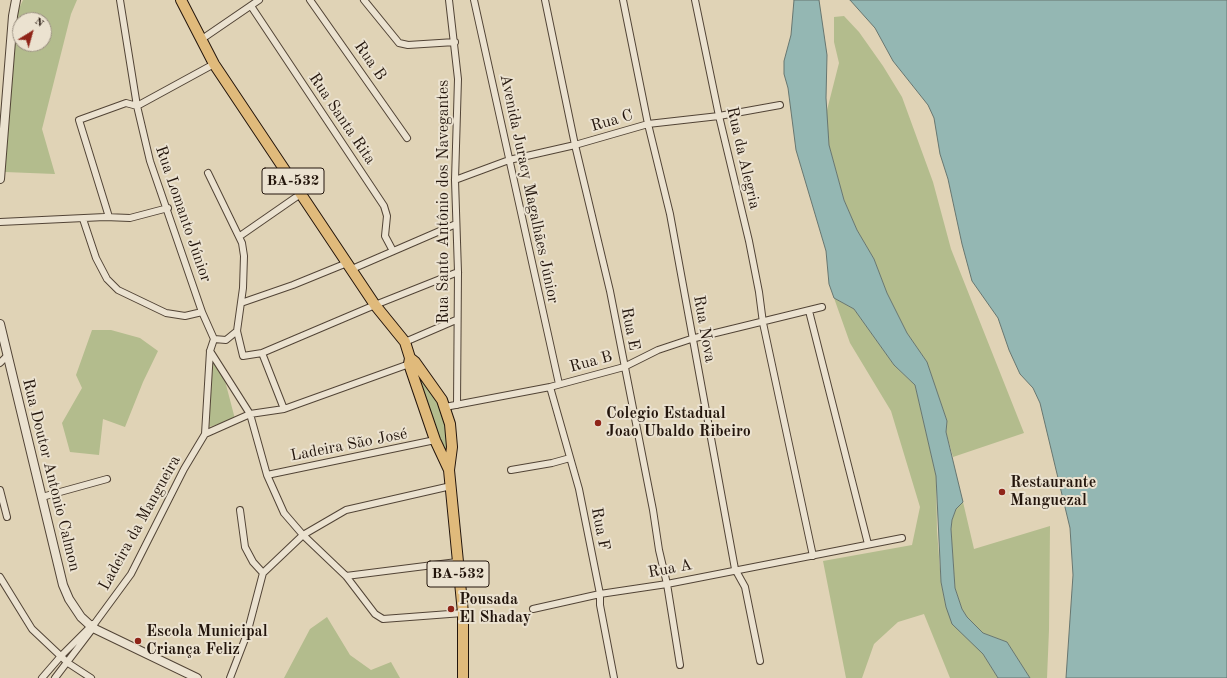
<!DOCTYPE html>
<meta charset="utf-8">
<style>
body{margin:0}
#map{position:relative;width:1227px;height:678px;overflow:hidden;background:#e0d3b6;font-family:"Old Standard TT",serif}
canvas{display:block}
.north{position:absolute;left:12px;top:12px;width:40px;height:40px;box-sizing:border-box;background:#ebe2d0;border:1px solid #9b9082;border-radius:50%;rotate:37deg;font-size:11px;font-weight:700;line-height:16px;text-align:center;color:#23150c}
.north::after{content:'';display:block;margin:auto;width:14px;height:18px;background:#8f2418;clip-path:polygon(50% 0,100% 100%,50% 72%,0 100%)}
</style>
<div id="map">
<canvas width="1227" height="678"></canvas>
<div class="north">N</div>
</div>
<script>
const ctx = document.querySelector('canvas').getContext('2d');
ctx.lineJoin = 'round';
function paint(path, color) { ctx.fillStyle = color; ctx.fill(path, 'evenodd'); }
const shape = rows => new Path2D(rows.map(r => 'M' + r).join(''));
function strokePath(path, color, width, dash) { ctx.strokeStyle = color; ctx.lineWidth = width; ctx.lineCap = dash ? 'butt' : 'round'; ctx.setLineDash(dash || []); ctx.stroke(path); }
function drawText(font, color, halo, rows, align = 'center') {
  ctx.font = font + ' "Old Standard TT",serif'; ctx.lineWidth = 4; ctx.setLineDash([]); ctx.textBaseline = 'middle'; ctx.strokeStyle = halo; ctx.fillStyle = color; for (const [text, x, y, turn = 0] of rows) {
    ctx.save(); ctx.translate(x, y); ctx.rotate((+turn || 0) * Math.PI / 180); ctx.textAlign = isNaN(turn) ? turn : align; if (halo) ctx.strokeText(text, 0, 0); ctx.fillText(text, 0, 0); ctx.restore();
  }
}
paint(shape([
 [23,0,77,0,71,14,42,129,55,174,5,172,16,15],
 [20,20,44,20,44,44,20,44],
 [844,16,859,32,883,66,902,97,933,182,951,249,1024,433,953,457,946,432,947,421,927,362,907,333,887,293,874,259,857,230,844,200,829,145,826,114,839,63,834,42,834,17],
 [834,298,854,309,894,365,915,385,936,476,937,531,941,582,946,607,983,654,998,678,950,678,924,614,898,622,874,644,862,678,846,678,823,561,912,545,920,507,891,411,850,343],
 [92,330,111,330,140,338,158,351,143,382,125,427,103,419,99,455,70,452,62,423,82,388,76,375],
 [213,359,224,377,235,419,209,427],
 [417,371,449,405,447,466],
 [963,502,974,549,1050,526,1049,630,1047,678,1030,678,1007,642,983,633,967,617,962,609,955,588,951,529,952,520,956,509],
 [327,617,350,655,371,670,391,662,400,678,284,678,310,629]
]), '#b3bc8d');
const water = shape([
 [794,0,819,0,827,55,826,98,829,145,844,200,857,230,874,259,887,293,907,333,927,362,947,421,946,432,963,502,956,509,952,520,951,529,955,588,962,609,967,617,983,633,1007,642,1030,678,998,678,983,654,952,624,946,607,941,582,936,476,915,385,894,365,854,309,834,298,829,284,826,251,796,150,788,88,784,74,784,61,791,35,794,0],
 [850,0,1227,0,1227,678,1066,678,1073,575,1070,528,1040,403,1033,388,1020,374,1009,350,998,318,972,281,962,244,948,179,940,154,934,118,928,105,893,61,875,28,850,0]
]);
paint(water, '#94b7b3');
strokePath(water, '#677670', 1);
const minor = shape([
 [120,0,137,106,150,161,202,312,214,339,210,351,205,434],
 [310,0,407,138],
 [364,0,399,43,408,45,455,42],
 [449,0,458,79,455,180,458,272,457,405],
 [474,0,559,384],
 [545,0,575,145,610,291,653,510,659,550,667,584,680,665],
 [623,0,648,124,670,214,735,569,745,587,760,661],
 [695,0,719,116,749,241,759,292,763,323,813,556],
 [251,6,384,206,387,216,385,236,393,251],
 [202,39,259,0],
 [208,173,242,243,244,256,243,288,237,331,243,356,262,353,375,305,458,272],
 [455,180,509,160,575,145,648,124,719,116,780,105],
 [109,217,79,120,126,103,137,106,214,64],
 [83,219,96,258,107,279,118,290,166,313,185,316,202,312],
 [0,222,105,217,130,218,168,208],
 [240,236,302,193],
 [352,269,456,224],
 [241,303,293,285,347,263],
 [809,311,868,544],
 [214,339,226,340,237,331],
 [405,342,456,320],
 [210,351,250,414,267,475,284,513,303,535,346,576,375,614,383,619,463,613],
 [262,353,284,409],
 [0,363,7,356],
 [550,387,579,489,600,594,600,605,614,678],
 [445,407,550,387,624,367,658,350,691,339,822,307],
 [511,470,552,463,570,458],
 [267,475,435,440],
 [0,490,7,517],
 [42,497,107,479],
 [240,510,245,547,253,562,263,573],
 [346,576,457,562],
 [0,577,32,629,68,663,91,678],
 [533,609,600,594,667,584,902,538],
 [42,678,61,656,93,624],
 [55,678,93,628,95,623,131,574,184,469,205,434,250,414,284,409,412,363],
 [230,678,247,634,263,573,303,535,346,510,451,486]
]);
const tertiary = shape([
 [0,179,13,16,16,0],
 [0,324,63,585,69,599,81,617,93,628,197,678]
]);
const primary = shape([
 [181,0,214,64,375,305,405,342,410,358,409,364,435,440,449,470],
 [410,358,415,362,442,400,450,424,452,447,449,470,463,613,463,678]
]);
strokePath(minor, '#524436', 8);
strokePath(tertiary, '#524436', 10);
strokePath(primary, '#23150c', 12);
strokePath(minor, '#ebe2d0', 6);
strokePath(tertiary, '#ebe2d0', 8);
strokePath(primary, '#e0ba7b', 10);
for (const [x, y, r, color] of [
 [598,423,4,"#8f2418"],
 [1002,492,4,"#8f2418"],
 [451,609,4,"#8f2418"],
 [138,641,4,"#8f2418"]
]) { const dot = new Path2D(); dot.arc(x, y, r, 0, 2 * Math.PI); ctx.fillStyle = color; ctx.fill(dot); strokePath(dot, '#ebe2d0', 1.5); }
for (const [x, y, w] of [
 [293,181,62],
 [458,574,62]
]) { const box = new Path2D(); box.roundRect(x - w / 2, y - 13, w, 26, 3); ctx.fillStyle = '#ebe2d0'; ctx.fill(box); strokePath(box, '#23150c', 1); }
drawText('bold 15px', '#23150c', null, [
 ["BA-532",293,181],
 ["BA-532",458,574]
]);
drawText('16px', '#23150c', '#ebe2d0', [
 ["Rua B",370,61,55],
 ["Rua Santa Rita",342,119,56],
 ["Rua C",612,121,-16],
 ["Rua da Alegria",743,158,77],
 ["Avenida Juracy Magalhães Júnior",529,189,78],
 ["Rua Santo Antônio dos Navegantes",444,202,-90],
 ["Rua Lomanto Júnior",183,214,71],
 ["Rua E",630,329,79],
 ["Rua Nova",704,329,80],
 ["Rua B",591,362,-15],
 ["Ladeira São José",349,445,-11],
 ["Rua Doutor Antonio Calmon",51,475,76],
 ["Ladeira da Mangueira",140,523,-61],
 ["Rua F",600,529,79],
 ["Rua A",670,569,-11]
]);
drawText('bold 16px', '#23150c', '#ebe2d0', [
 ["Colegio Estadual",606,414],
 ["Joao Ubaldo Ribeiro",606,432],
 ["Restaurante",1010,483],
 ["Manguezal",1010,501],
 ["Pousada",459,600],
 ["El Shaday",459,618],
 ["Escola Municipal",146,632],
 ["Criança Feliz",146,650]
], 'left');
</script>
